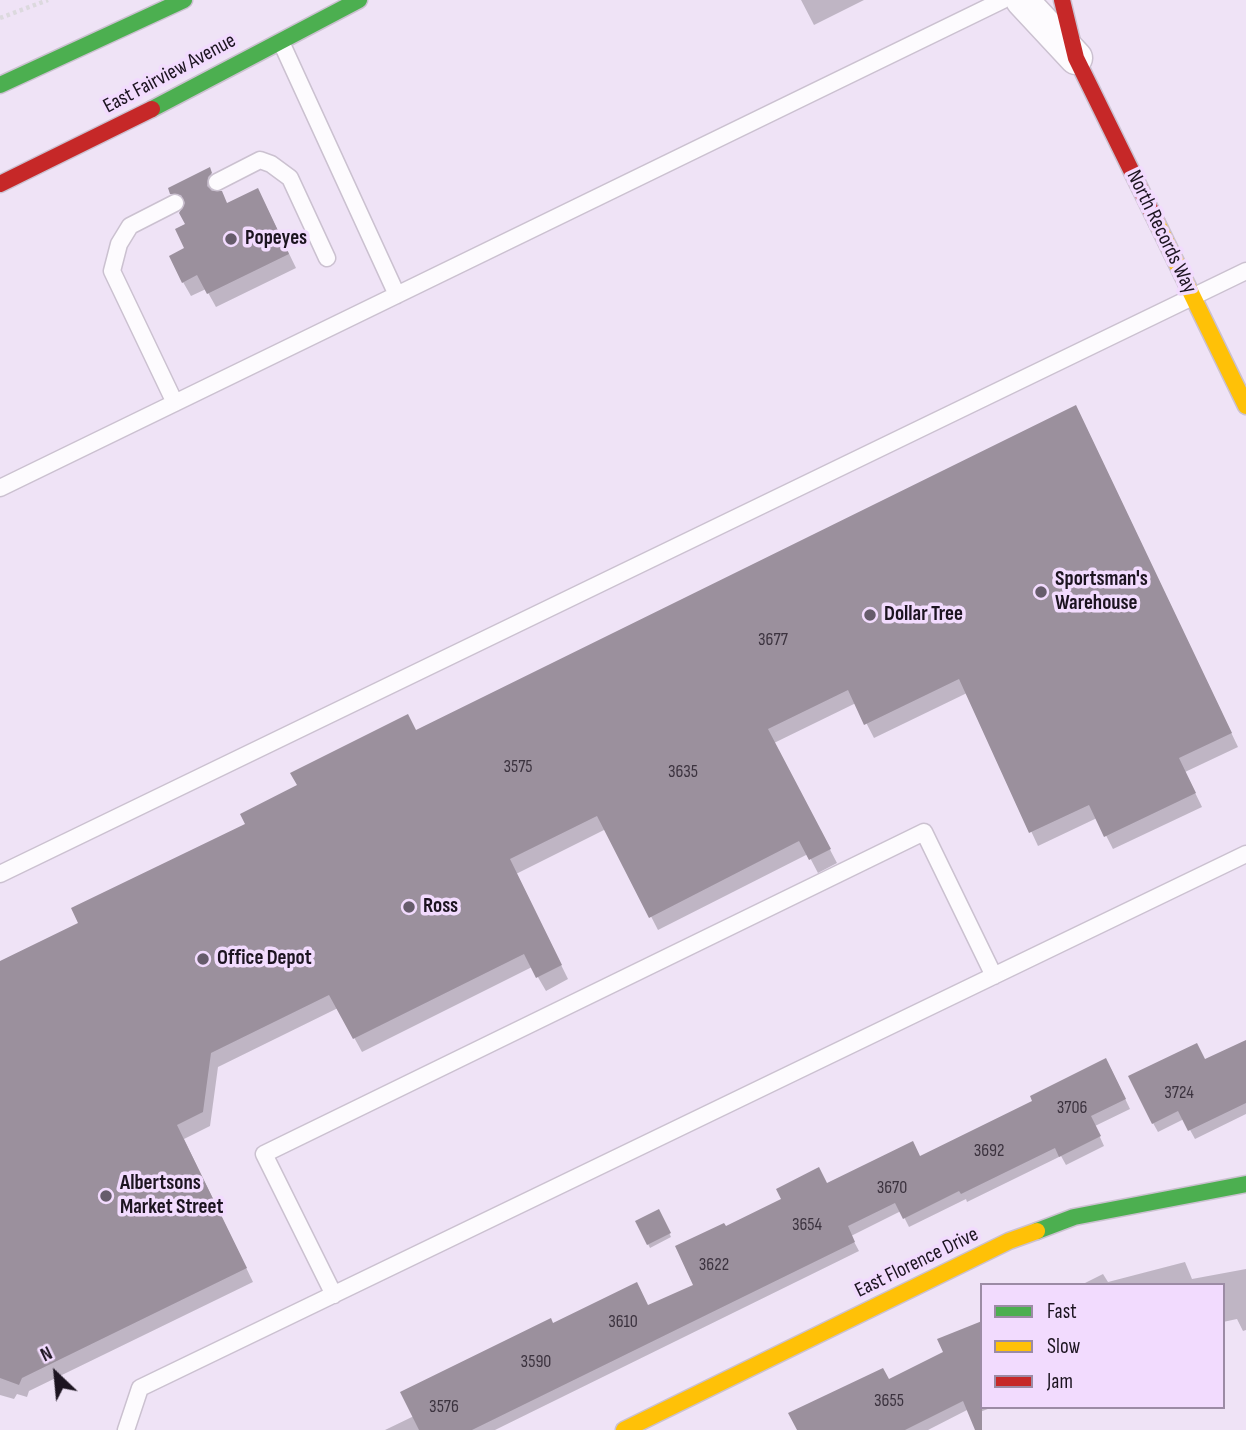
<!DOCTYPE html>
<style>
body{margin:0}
#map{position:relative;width:1246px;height:1430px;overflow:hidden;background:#efe3f6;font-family:"Sofia Sans Condensed",sans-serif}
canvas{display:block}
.legend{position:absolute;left:980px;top:1283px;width:245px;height:126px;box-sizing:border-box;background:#f2dbfe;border:2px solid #9c8ba5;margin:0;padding:9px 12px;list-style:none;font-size:21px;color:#1c1420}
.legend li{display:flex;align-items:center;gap:14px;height:35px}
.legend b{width:35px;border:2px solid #9c8ba5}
.north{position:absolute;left:21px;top:1339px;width:70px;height:70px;-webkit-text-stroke:5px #f2dbfe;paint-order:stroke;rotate:334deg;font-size:19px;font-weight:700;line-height:28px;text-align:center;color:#1c1420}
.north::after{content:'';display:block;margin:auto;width:24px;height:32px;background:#1c1420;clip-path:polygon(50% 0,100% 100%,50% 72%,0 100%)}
</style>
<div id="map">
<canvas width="1246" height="1430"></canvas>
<ul class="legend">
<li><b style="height:9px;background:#4caf50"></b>Fast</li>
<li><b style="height:9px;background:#ffc107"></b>Slow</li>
<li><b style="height:9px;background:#c62828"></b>Jam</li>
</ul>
<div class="north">N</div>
</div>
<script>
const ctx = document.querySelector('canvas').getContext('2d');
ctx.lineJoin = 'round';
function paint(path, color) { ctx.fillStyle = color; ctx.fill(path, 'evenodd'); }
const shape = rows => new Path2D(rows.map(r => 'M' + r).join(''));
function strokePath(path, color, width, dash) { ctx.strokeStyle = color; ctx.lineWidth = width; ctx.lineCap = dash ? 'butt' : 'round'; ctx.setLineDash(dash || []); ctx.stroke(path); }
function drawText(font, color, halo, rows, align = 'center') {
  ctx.font = font + ' "Sofia Sans Condensed",sans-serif'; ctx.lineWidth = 7; ctx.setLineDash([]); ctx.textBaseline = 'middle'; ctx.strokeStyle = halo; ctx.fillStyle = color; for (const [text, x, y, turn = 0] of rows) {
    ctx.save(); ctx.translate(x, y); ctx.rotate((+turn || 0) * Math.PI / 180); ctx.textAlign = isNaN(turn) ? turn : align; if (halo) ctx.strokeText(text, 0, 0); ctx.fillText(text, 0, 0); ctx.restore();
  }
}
paint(shape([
 [801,0,864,0,814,25],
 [209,170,219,187,213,193,227,205,265,204,296,268,216,307,206,289,191,296,183,282,187,225,185,207,180,207,170,189],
 [1083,421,1238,747,1185,772,1202,807,1113,849,1097,818,1038,846,967,693,874,738,856,703,774,743,837,863,818,873,808,854,658,930,606,829,516,874,568,979,546,991,532,967,362,1052,338,1008,218,1067,210,1126,184,1139,253,1282,29,1391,27,1397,17,1394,14,1399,0,1395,0,962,80,923,247,824,416,732],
 [1246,1042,1246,1114,1195,1139,1184,1119,1158,1132,1153,1123,1205,1061],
 [1111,1069,1130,1109,1095,1126,1104,1146,1066,1165,1061,1156,967,1202,966,1199,909,1227,901,1211,851,1236,859,1251,495,1430,385,1430,414,1416,553,1325,648,1307,696,1286,726,1228,827,1185,920,1158],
 [659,1211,671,1237,650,1248,637,1222],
 [1185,1262,1192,1279,1246,1269,1246,1330,1243,1331,1237,1319,1223,1322,1223,1285,1081,1285,1103,1274,1108,1282],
 [945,1352,982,1407,993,1407,972,1415,969,1409,928,1430,799,1430]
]), '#0003');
paint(shape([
 [210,167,212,173,208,177,207,186,212,191,222,191,227,203,258,188,289,254,207,294,197,275,182,283,169,256,184,248,175,229,185,224,179,213,185,203,181,195,170,194,168,188],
 [1076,405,1232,733,1179,758,1196,793,1104,837,1089,805,1029,833,959,679,864,725,848,690,768,729,831,849,809,860,799,841,649,918,597,816,510,859,562,965,536,978,524,954,353,1039,329,995,211,1053,203,1112,177,1125,247,1268,22,1378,19,1385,0,1378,0,961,78,923,71,908,245,824,240,814,297,785,290,773,408,714,416,730],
 [1246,1040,1246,1103,1188,1131,1178,1111,1152,1124,1128,1076,1197,1043,1205,1059],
 [1106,1058,1126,1099,1091,1116,1101,1136,1059,1157,1055,1148,961,1194,959,1191,903,1219,895,1203,848,1226,855,1242,472,1430,419,1430,400,1392,551,1318,553,1323,637,1282,648,1305,693,1285,675,1246,724,1223,726,1226,781,1199,776,1189,819,1167,827,1183,913,1141,920,1156,1032,1101,1030,1096],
 [659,1209,671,1233,647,1245,635,1221],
 [982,1321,982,1430,975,1430,963,1401,905,1430,797,1430,788,1413,883,1368,889,1379,943,1352,937,1339]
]), '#9b909d');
const lane = shape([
 [281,42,397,295],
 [217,182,260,160,271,164,290,178,327,258],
 [175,203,130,226,119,244,112,271,175,403],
 [0,488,1003,0],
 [0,874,1246,271],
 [334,1295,264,1154,924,832,994,976],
 [126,1430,140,1388,1246,854]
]);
const street = shape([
 [1022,0,1076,58]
]);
const fast = shape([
 [0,85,184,0],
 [152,109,359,0],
 [1037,1231,1074,1217,1246,1184]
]);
const slow = shape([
 [1157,223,1246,406],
 [624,1430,1009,1241,1037,1231]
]);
const jam = shape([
 [1062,0,1076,58,1157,223],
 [0,184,152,109]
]);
strokePath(lane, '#cbc1d0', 19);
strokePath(street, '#cbc1d0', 35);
strokePath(fast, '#cbc1d0', 19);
strokePath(slow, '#cbc1d0', 19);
strokePath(jam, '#cbc1d0', 19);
strokePath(shape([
 [0,18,48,0]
]), '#dcd9de', 4.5, [3.5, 3.5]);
strokePath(lane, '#fdfbfe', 16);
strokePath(street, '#fdfbfe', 32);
strokePath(fast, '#4caf50', 16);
strokePath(slow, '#ffc107', 16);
strokePath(jam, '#c62828', 16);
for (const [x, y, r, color] of [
 [231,239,7,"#665c6b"],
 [1041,592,7,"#665c6b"],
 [870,615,7,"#665c6b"],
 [409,907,7,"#665c6b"],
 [203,959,7,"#665c6b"],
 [106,1196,7,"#665c6b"]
]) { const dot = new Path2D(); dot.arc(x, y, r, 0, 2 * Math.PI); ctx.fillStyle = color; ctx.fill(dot); strokePath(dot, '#f2dbfe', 2.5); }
drawText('18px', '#3c333f', null, [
 ["3677",773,640],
 ["3575",518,767],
 ["3635",683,772],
 ["3724",1179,1093],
 ["3706",1072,1108],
 ["3692",989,1151],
 ["3670",892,1188],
 ["3654",807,1225],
 ["3622",714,1265],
 ["3610",623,1322],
 ["3590",536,1362],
 ["3655",889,1401],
 ["3576",444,1407]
]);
drawText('21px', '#1c1420', '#f2dbfe', [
 ["East Fairview Avenue",170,74,-28],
 ["North Records Way",1161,232,64],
 ["East Florence Drive",917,1263,-26]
]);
drawText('bold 21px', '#1c1420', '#f2dbfe', [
 ["Popeyes",245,239],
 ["Sportsman's",1055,580],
 ["Warehouse",1055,604],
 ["Dollar Tree",884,615],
 ["Ross",423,907],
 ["Office Depot",217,959],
 ["Albertsons",120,1184],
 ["Market Street",120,1208]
], 'left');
</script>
